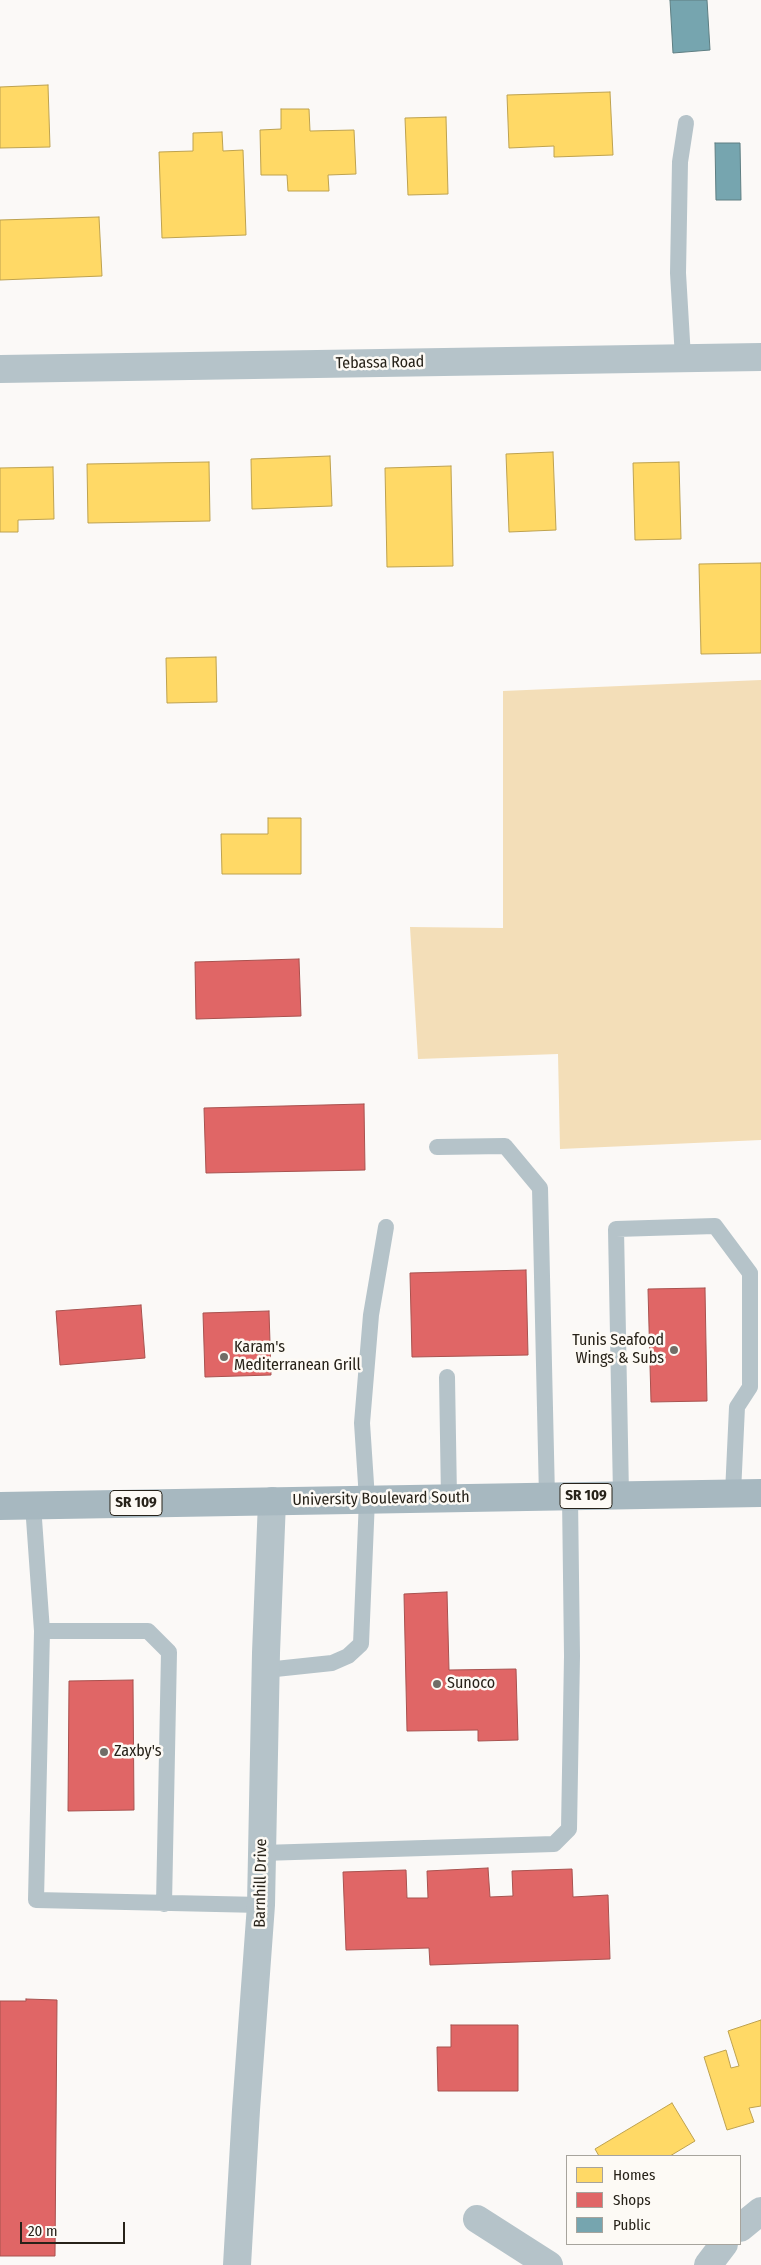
<!DOCTYPE html>
<html>
<head>
<meta charset="utf-8">
<style>
  body { margin:0 }
  #map { position:relative; width:761px; height:2265px; overflow:hidden; background:#fbf9f7; font-family:"Fira Sans Condensed",sans-serif }
  canvas { display:block }
  .legend { position:absolute; left:566px; top:2155px; width:175px; height:90px; box-sizing:border-box; background:#fdfaf5; border:1px solid #a7a49d; margin:0; padding:6px 9px; list-style:none; font-size:15px; color:#272219 }
  .legend li { display:flex; align-items:center; gap:10px; height:25px }
  .legend b { width:25px; border:1px solid #a7a49d }
  .scale { position:absolute; left:20px; top:2222px; width:105px; height:22px; box-sizing:border-box; border:2px solid #272219; border-top:0; padding-left:6px; font-size:15px; line-height:18px; white-space:nowrap; color:#272219; -webkit-text-stroke:4px #fdfaf5; paint-order:stroke }
</style>
</head>
<body>
<div id="map">
<canvas width="761" height="2265"></canvas>
<ul class="legend">
<li><b style="height:14px;background:#ffd966"></b>Homes</li>
<li><b style="height:14px;background:#e06666"></b>Shops</li>
<li><b style="height:14px;background:#76a5af"></b>Public</li>
</ul>
<div class="scale">20 m</div>
</div>
<script>
const c = document.querySelector('canvas').getContext('2d');
c.lineJoin = 'round';
function paint(path, color) { c.fillStyle = color; c.fill(path, 'evenodd'); }
const shape = rows => new Path2D(rows.map(r => 'M' + r).join(''));
function stroke(path, color, width, dash) { c.strokeStyle = color; c.lineWidth = width; c.lineCap = dash ? 'butt' : 'round'; c.setLineDash(dash || []); c.stroke(path); }
function drawText(font, color, halo, rows, align = 'center') {
  c.font = font + ' "Fira Sans Condensed",sans-serif'; c.lineWidth = 5; c.setLineDash([]); c.textBaseline = 'middle'; c.strokeStyle = halo; c.fillStyle = color; for (const [text, x, y, turn = 0] of rows) {
    c.save(); c.translate(x, y); c.rotate((+turn || 0) * Math.PI / 180); c.textAlign = isNaN(turn) ? turn : align; if (halo) c.strokeText(text, 0, 0); c.fillText(text, 0, 0); c.restore();
  }
}
paint(shape([
  [761,680,761,1140,560,1149,558,1054,418,1059,410,927,503,928,503,691]
]), '#f3deb8');
const homes = shape([
  [48,85,50,147,0,148,0,87,48,85],
  [610,92,613,155,554,157,554,146,509,148,507,95,610,92],
  [281,109,309,109,310,131,354,130,356,174,328,175,329,191,288,191,287,175,261,175,260,130,281,129,281,109],
  [446,117,448,194,408,195,405,118,446,117],
  [222,132,223,151,243,150,246,235,162,238,159,152,193,151,193,133,222,132],
  [99,217,102,276,0,280,0,220,99,217],
  [553,452,556,530,509,532,506,454,553,452],
  [330,456,332,506,252,509,251,459,330,456],
  [209,462,210,521,88,523,87,464,209,462],
  [679,462,681,539,635,540,633,463,679,462],
  [451,466,453,566,387,567,385,468,451,466],
  [53,467,54,519,18,520,18,532,0,532,0,468,53,467],
  [761,563,761,653,701,654,699,564,761,563],
  [216,657,217,702,167,703,166,658,216,657],
  [268,818,301,818,301,874,222,874,221,834,268,834,268,818],
  [761,2020,761,2106,749,2108,754,2122,727,2130,704,2057,726,2050,731,2068,739,2066,728,2031,761,2020],
  [672,2103,695,2141,670,2156,599,2156,595,2149,672,2103]
]);
paint(homes, '#ffd966');
stroke(homes, '#bea24f', 1);
const shops = shape([
  [299,959,301,1016,196,1019,195,962,299,959],
  [364,1104,365,1170,206,1173,204,1108,364,1104],
  [526,1270,528,1355,412,1357,410,1273,526,1270],
  [705,1288,707,1401,651,1402,648,1289,705,1288],
  [141,1305,145,1358,60,1365,56,1311,141,1305],
  [269,1311,271,1375,205,1377,203,1313,269,1311],
  [447,1592,449,1670,516,1669,518,1740,478,1741,478,1730,407,1731,404,1594,447,1592],
  [133,1680,134,1810,68,1811,69,1681,133,1680],
  [488,1868,490,1897,513,1896,512,1871,572,1869,573,1897,608,1895,610,1959,430,1965,429,1948,346,1950,343,1872,406,1870,407,1898,428,1898,427,1871,488,1868],
  [26,1999,57,2000,55,2256,0,2256,0,2001,26,2001,26,1999],
  [451,2025,518,2025,518,2091,438,2091,437,2047,451,2047,451,2025]
]);
paint(shops, '#e06666');
stroke(shops, '#a8524f', 1);
const public = shape([
  [670,0,707,0,710,50,673,53,670,0],
  [715,143,740,143,741,200,716,200,715,143]
]);
paint(public, '#76a5af');
stroke(public, '#5e7e82', 1);
stroke(shape([
  [683,358,678,273,680,162,686,123],
  [437,1147,505,1146,540,1188,547,1497],
  [447,1377,449,1498],
  [621,1495,616,1229,715,1226,750,1273,750,1387,737,1407,733,1493],
  [33,1505,42,1631,36,1900,261,1905],
  [42,1631,148,1631,169,1652,164,1904],
  [266,1670,332,1663,348,1656,361,1644,367,1499,362,1423,371,1315,386,1227],
  [262,1853,554,1844,569,1829,572,1656,570,1497]
]), '#b5c3c9', 16);
stroke(shape([
  [0,369,761,357],
  [477,2219,549,2265],
  [740,2228,761,2211],
  [237,2265,246,2110,261,1905,266,1653,272,1501],
  [708,2265,724,2244]
]), '#b5c3c9', 28);
stroke(shape([
  [0,1506,761,1493]
]), '#a7b8c0', 28);
for (const [x, y, r, color] of [
  [674,1350,5,"#716d67"],
  [224,1357,5,"#716d67"],
  [437,1684,5,"#716d67"],
  [104,1752,5,"#716d67"]
]) { const dot = new Path2D(); dot.arc(x, y, r, 0, 2 * Math.PI); c.fillStyle = color; c.fill(dot); stroke(dot, '#fdfaf5', 2); }
for (const [x, y, w] of [
  [586,1496,52],
  [136,1503,52]
]) { const box = new Path2D(); box.roundRect(x - w / 2, y - 12.5, w, 25, 4); c.fillStyle = '#fdfaf5'; c.fill(box); stroke(box, '#272219', 1); }
drawText('bold 15px', '#272219', null, [
  ["SR 109",586,1496],
  ["SR 109",136,1503]
]);
drawText('16px', '#272219', '#fdfaf5', [
  ["Tebassa Road",380,363,-1],
  ["University Boulevard South",381,1499,-1],
  ["Barnhill Drive",261,1883,-89]
]);
drawText('16px', '#272219', '#fdfaf5', [
  ["Tunis Seafood",664,1341,"right"],
  ["Wings & Subs",664,1359,"right"],
  ["Karam's",234,1348],
  ["Mediterranean Grill",234,1366],
  ["Sunoco",447,1684],
  ["Zaxby's",114,1752]
], 'left');
</script>
</body>
</html>
